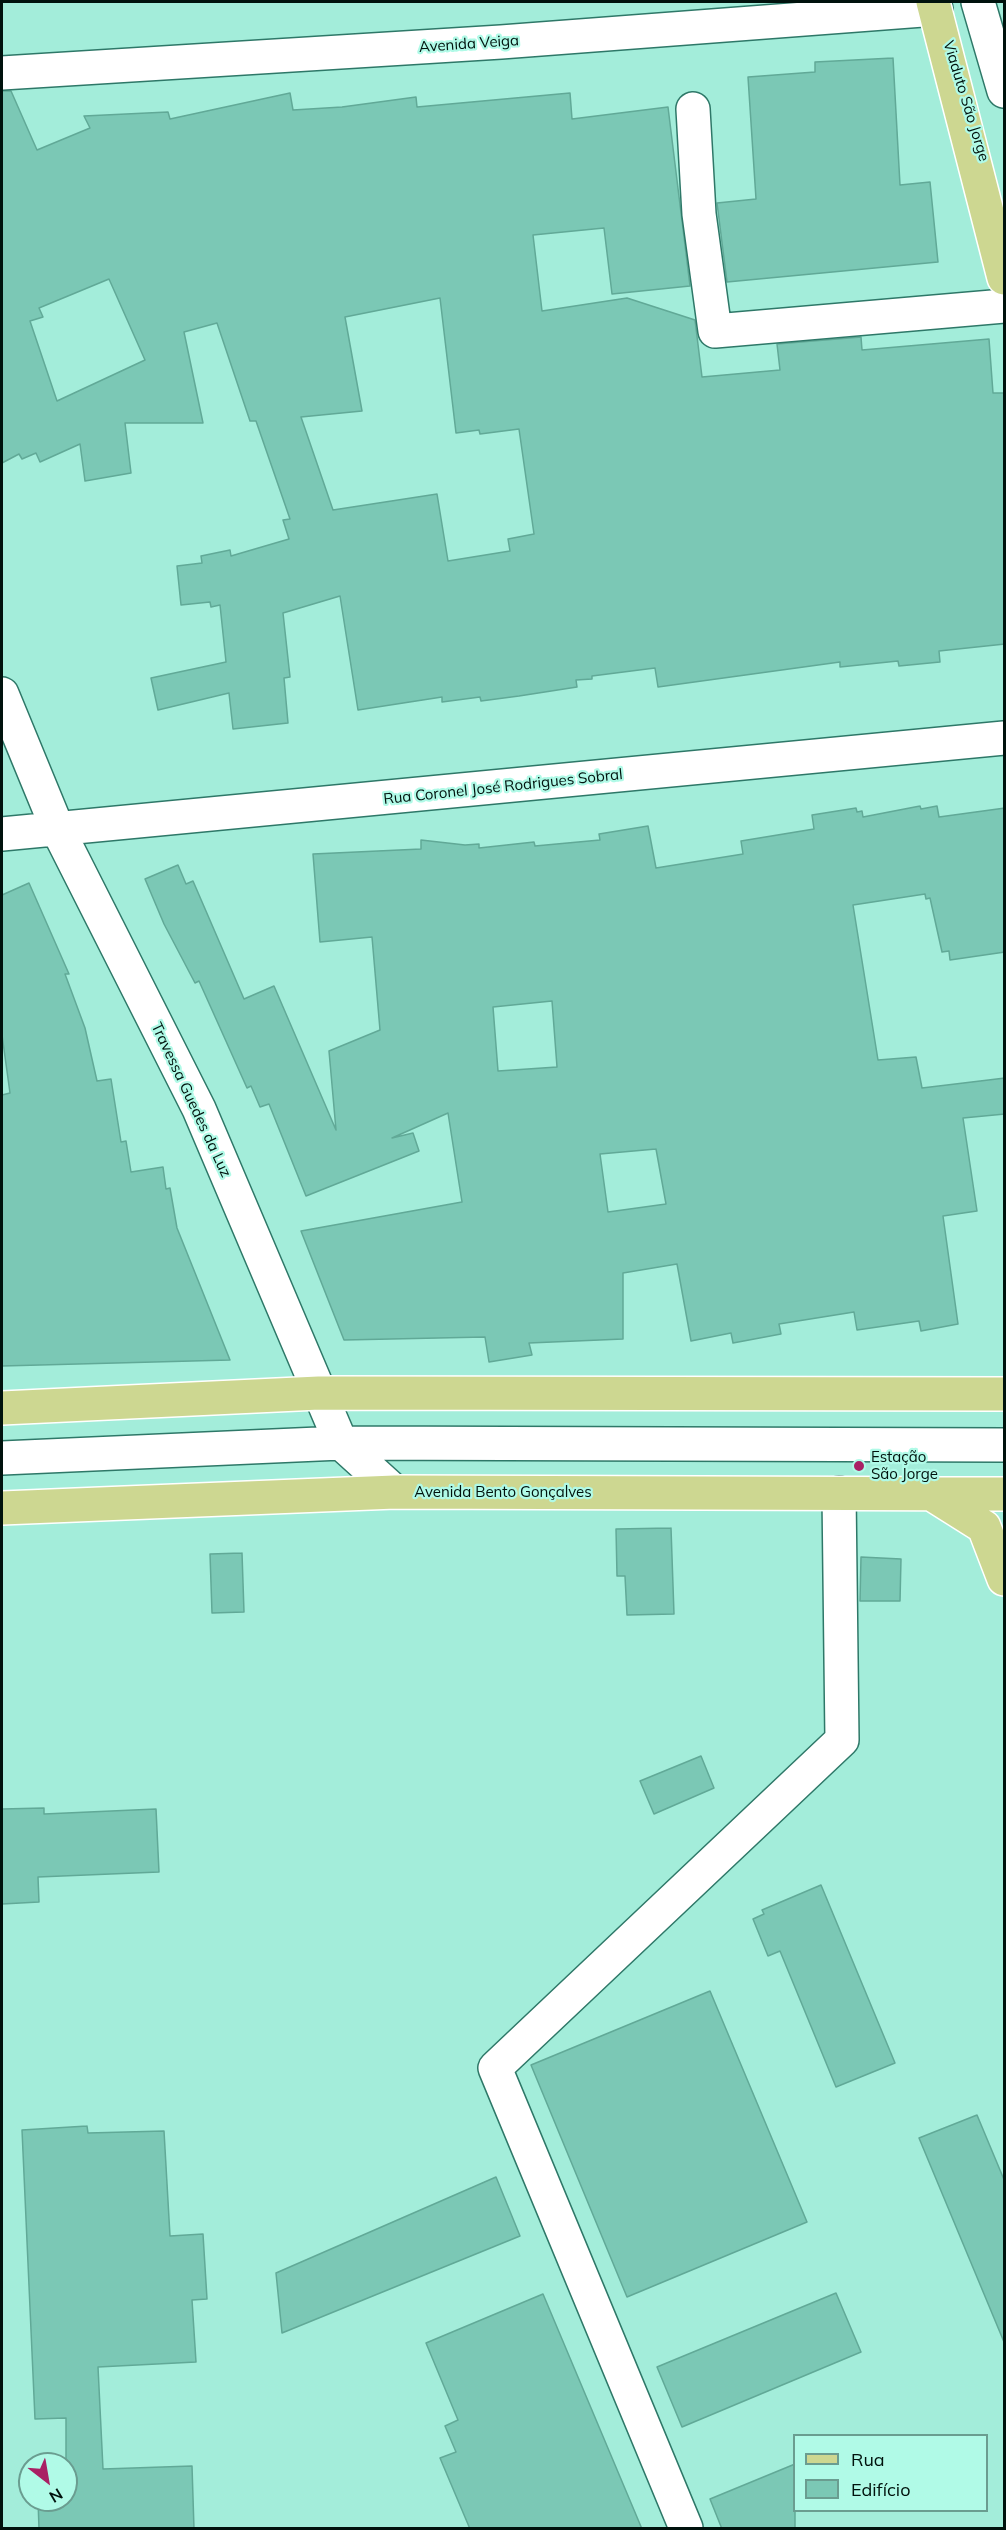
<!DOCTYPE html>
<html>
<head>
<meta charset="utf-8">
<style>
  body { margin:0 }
  #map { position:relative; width:1006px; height:2530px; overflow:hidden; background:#a3edda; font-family:Mulish,sans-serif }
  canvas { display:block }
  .frame { position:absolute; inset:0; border:3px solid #00120d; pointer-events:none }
  .legend { position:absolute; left:793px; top:2434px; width:195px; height:78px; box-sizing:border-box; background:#b0fae7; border:2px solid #6a9d90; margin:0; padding:8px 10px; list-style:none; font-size:18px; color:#00120d }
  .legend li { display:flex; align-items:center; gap:12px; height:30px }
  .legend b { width:30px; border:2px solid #6a9d90 }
  .north { position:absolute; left:18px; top:2452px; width:60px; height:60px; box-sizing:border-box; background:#b0fae7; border:2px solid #6a9d90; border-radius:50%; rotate:149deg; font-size:16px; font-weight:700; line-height:24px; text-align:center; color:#00120d }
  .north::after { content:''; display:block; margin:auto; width:21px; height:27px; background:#a92064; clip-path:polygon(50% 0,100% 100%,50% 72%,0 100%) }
</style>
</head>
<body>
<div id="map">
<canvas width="1006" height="2530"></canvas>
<div class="frame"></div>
<ul class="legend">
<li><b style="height:8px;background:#cdd791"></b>Rua</li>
<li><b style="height:16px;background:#7bc8b5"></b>Edifício</li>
</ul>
<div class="north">N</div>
</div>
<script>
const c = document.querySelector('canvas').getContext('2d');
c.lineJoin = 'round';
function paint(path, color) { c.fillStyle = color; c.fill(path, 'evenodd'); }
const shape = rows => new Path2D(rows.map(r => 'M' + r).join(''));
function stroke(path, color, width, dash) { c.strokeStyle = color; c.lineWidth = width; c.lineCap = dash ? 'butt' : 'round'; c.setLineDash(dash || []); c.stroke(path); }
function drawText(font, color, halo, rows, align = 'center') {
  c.font = font + ' Mulish,sans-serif'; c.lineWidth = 4.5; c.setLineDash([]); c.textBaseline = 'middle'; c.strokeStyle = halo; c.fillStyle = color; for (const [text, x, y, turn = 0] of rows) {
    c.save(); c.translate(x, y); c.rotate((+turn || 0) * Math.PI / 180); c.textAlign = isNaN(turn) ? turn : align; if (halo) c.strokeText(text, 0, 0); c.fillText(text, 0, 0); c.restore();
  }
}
const building = shape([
  [893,58,900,185,930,182,938,262,727,282,717,203,756,199,748,77,815,72,815,62,893,58],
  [2,91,11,91,37,150,90,128,84,116,168,112,170,119,290,93,293,110,342,107,416,97,417,107,570,93,572,119,668,107,690,286,612,294,604,228,533,235,542,311,627,298,695,320,702,377,780,370,777,344,861,337,862,350,989,339,993,393,1005,393,1005,644,939,651,940,662,899,666,898,661,840,667,840,662,658,687,655,668,592,676,592,679,576,680,577,687,519,696,481,701,480,697,442,702,442,697,358,710,340,596,283,613,290,677,284,678,288,723,233,729,229,693,158,710,151,678,226,662,220,605,211,607,210,602,181,605,177,566,202,563,201,556,230,550,231,556,289,539,283,520,290,519,256,421,250,421,217,323,184,332,203,423,125,423,131,473,85,481,80,444,40,462,36,453,22,459,19,454,2,463,2,91],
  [109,279,145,360,57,401,30,321,43,317,39,308,109,279],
  [440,298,456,433,479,430,480,434,519,429,534,534,508,539,510,551,448,561,437,494,333,510,301,417,362,411,345,317,440,298],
  [920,806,921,809,937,806,939,817,1005,808,1005,952,950,960,949,951,942,952,930,898,926,899,925,894,853,905,878,1060,916,1057,922,1088,1005,1078,1005,1114,963,1118,977,1211,943,1216,958,1324,921,1331,919,1321,857,1330,854,1312,779,1324,781,1334,733,1343,731,1333,691,1341,677,1264,623,1273,623,1339,529,1343,532,1355,489,1362,485,1337,344,1340,301,1231,462,1202,448,1113,392,1138,413,1133,419,1151,306,1196,269,1104,260,1107,251,1086,247,1088,199,981,195,983,164,924,145,879,178,865,186,884,193,881,244,999,274,986,336,1130,329,1051,380,1030,372,937,320,942,313,854,421,849,421,840,465,845,479,844,479,848,534,842,535,846,600,840,599,834,648,826,656,868,743,854,741,841,814,829,812,815,856,808,857,812,862,811,863,817,920,806],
  [552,1001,557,1067,498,1071,493,1007,552,1001],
  [656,1149,666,1204,608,1212,600,1154,656,1149],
  [29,883,69,974,65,974,85,1028,97,1081,111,1079,121,1142,126,1141,131,1172,163,1167,166,1189,170,1188,177,1228,230,1360,2,1366,2,1095,10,1093,2,1035,2,895,29,883],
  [671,1528,674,1614,627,1615,625,1576,617,1576,616,1529,671,1528],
  [242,1553,244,1612,212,1613,210,1554,242,1553],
  [861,1557,901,1559,900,1601,860,1601,861,1557],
  [701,1756,714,1788,654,1814,640,1781,701,1756],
  [44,1808,44,1814,156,1809,159,1872,38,1877,39,1902,2,1904,2,1809,44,1808],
  [821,1885,895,2063,836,2087,780,1951,768,1956,753,1919,764,1914,762,1910,821,1885],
  [710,1991,807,2222,627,2297,531,2065,710,1991],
  [977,2115,1005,2182,1004,2342,919,2138,977,2115],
  [87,2126,88,2133,164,2131,170,2236,203,2234,207,2299,192,2300,196,2362,98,2367,103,2469,192,2466,194,2529,39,2529,38,2500,66,2500,66,2418,35,2419,22,2130,87,2126],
  [496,2177,520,2236,282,2333,276,2273,496,2177],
  [836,2293,861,2352,682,2427,657,2367,836,2293],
  [543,2294,642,2529,470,2529,440,2458,456,2452,445,2426,458,2420,426,2343,543,2294],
  [795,2464,795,2529,722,2529,710,2499,795,2464]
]);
paint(building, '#7bc8b5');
stroke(building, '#61a997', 1.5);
const minor = shape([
  [978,2,1004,91],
  [2,73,501,42,936,9],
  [693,109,699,214,715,331,1004,306],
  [2,694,58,830,199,1109,341,1443,395,1492],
  [2,834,1004,738],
  [2,1458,341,1443,1004,1445],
  [686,2528,495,2068,842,1740,839,1493]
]);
const major = shape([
  [933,2,1004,278],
  [2,1408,319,1393,1004,1394],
  [930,1493,984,1527,1004,1579],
  [2,1508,395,1492,1004,1494]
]);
stroke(minor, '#2e7868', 36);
stroke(major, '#fff', 36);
stroke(minor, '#fff', 33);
stroke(major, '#cdd791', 33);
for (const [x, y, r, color] of [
  [859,1466,6,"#a92064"]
]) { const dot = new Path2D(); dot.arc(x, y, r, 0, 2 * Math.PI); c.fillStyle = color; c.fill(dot); stroke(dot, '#b0fae7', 2); }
drawText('15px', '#00120d', '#b0fae7', [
  ["Avenida Veiga",469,44,-4],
  ["Viaduto São Jorge",966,101,73],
  ["Rua Coronel José Rodrigues Sobral",503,787,-6],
  ["Travessa Guedes da Luz",191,1100,65],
  ["Avenida Bento Gonçalves",503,1492]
]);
drawText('15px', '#00120d', '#b0fae7', [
  ["Estação",871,1457],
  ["São Jorge",871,1474]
], 'left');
</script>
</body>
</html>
